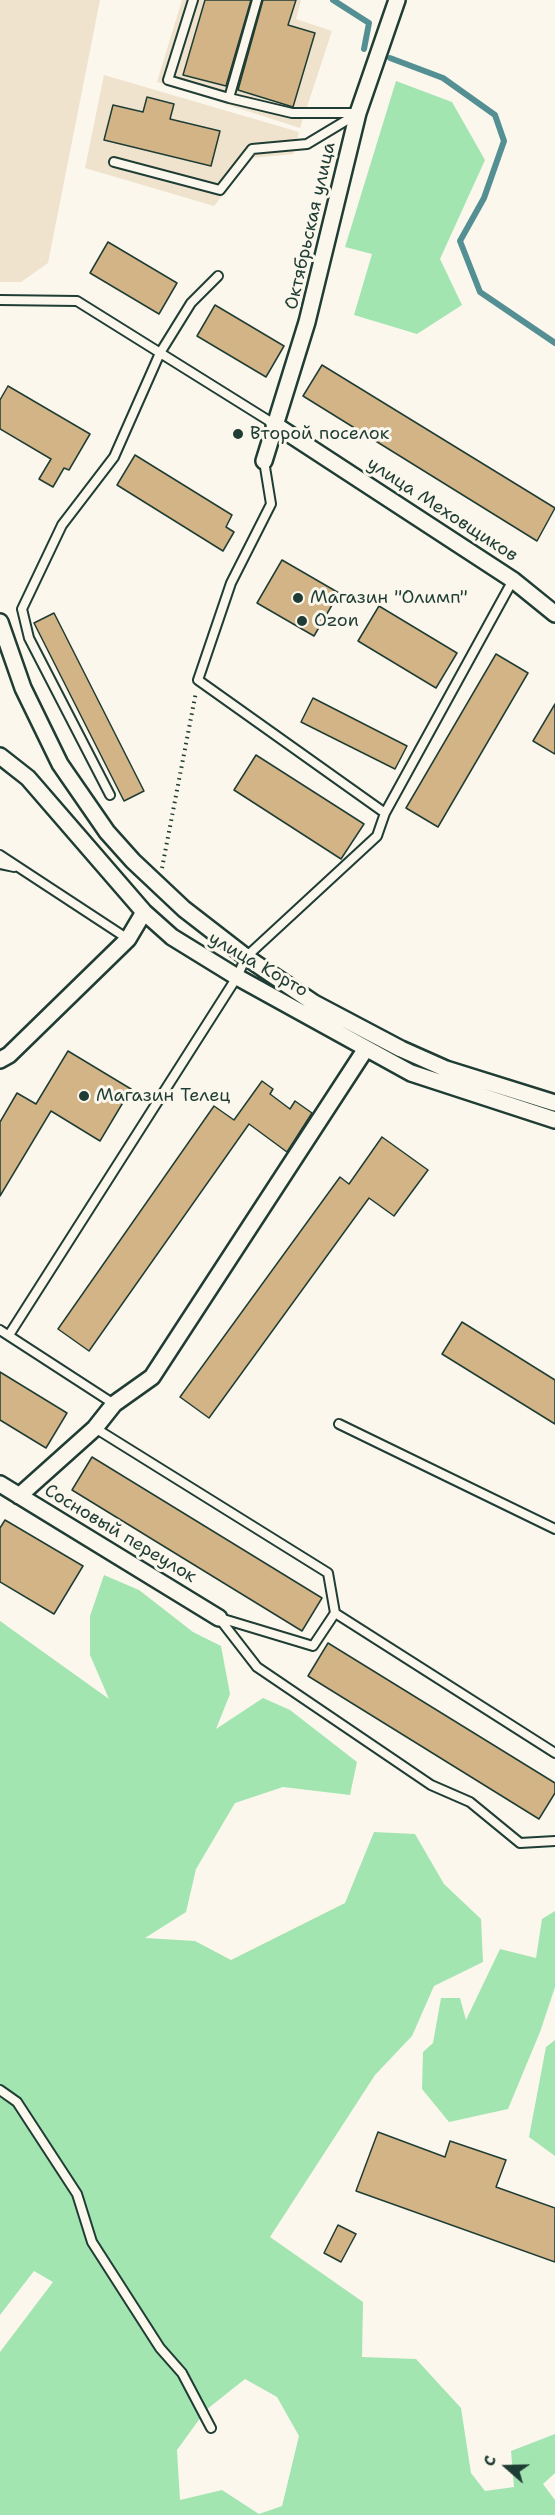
<!DOCTYPE html>
<html>
<head>
<meta charset="utf-8">
<style>
  body { margin:0 }
  #map { position:relative; width:555px; height:2515px; overflow:hidden; background:#fbf7ec; font-family:"Shantell Sans",sans-serif }
  canvas { display:block }
  .north { position:absolute; left:477px; top:2437px; width:60px; height:60px; -webkit-text-stroke:4px #fbf7ec; paint-order:stroke; rotate:290deg; font-size:16px; font-weight:700; line-height:24px; text-align:center; color:#1f3d34 }
  .north::after { content:''; display:block; margin:auto; width:21px; height:27px; background:#1f3d34; clip-path:polygon(50% 0,100% 100%,50% 72%,0 100%) }
</style>
</head>
<body>
<div id="map">
<canvas width="555" height="2515"></canvas>
<div class="north">С</div>
</div>
<script>
const c = document.querySelector('canvas').getContext('2d');
c.lineJoin = 'round';
function paint(path, color) { c.fillStyle = color; c.fill(path, 'evenodd'); }
const shape = rows => new Path2D(rows.map(r => 'M' + r).join(''));
function stroke(path, color, width, dash) { c.strokeStyle = color; c.lineWidth = width; c.lineCap = dash ? 'butt' : 'round'; c.setLineDash(dash || []); c.stroke(path); }
function drawText(font, color, halo, rows, align = 'center') {
  c.font = font + ' "Shantell Sans",sans-serif'; c.lineWidth = 6; c.setLineDash([]); c.textBaseline = 'middle'; c.strokeStyle = halo; c.fillStyle = color; for (const [text, x, y, turn = 0] of rows) {
    c.save(); c.translate(x, y); c.rotate((+turn || 0) * Math.PI / 180); c.textAlign = isNaN(turn) ? turn : align; if (halo) c.strokeText(text, 0, 0); c.fillText(text, 0, 0); c.restore();
  }
}
paint(shape([
  [0,0,100,0,48,263,21,282,0,282],
  [182,0,301,0,296,19,332,31,300,128,157,82],
  [104,75,299,132,293,154,253,158,214,206,85,168]
]), '#efe3ce');
paint(shape([
  [396,81,452,102,485,160,440,259,462,305,417,334,354,315,372,254,345,247],
  [104,1575,139,1590,193,1632,221,1646,230,1694,216,1729,263,1698,290,1710,357,1762,350,1795,283,1787,235,1803,196,1869,186,1912,145,1938,195,1941,231,1960,345,1903,374,1832,415,1834,444,1884,481,1919,483,1962,434,1986,412,2036,375,2075,270,2237,363,2302,362,2357,416,2359,461,2408,471,2473,485,2491,514,2487,511,2451,555,2434,555,2473,543,2484,555,2500,555,2515,0,2515,0,2352,53,2282,34,2271,0,2315,0,1621,109,1699,90,1655,90,1616],
  [245,2379,277,2397,299,2436,282,2506,259,2514,222,2490,180,2500,177,2450,206,2410],
  [555,1911,555,1987,540,2032,508,2109,449,2122,422,2089,423,2052,433,2043,441,1998,460,1998,466,2020,500,1949,536,1958,542,1919],
  [555,2040,555,2156,529,2137,546,2047]
]), '#a2e5b1');
stroke(shape([
  [333,0,369,23,364,49],
  [390,58,443,78,495,115,504,141,484,198,460,241,480,292,555,343]
]), '#549093', 6);
const building = shape([
  [205,0,251,0,226,86,183,75,205,0],
  [263,0,296,0,288,25,315,33,293,107,238,90,263,0],
  [147,97,174,104,170,119,220,131,211,166,104,140,113,105,143,112,147,97],
  [108,242,177,283,159,314,90,273,108,242],
  [215,305,284,346,266,377,197,336,215,305],
  [322,365,555,508,537,541,303,396,322,365],
  [8,386,90,434,69,470,64,468,53,487,39,479,51,459,0,429,0,400,8,386],
  [135,455,232,515,226,527,234,532,223,551,117,485,135,455],
  [282,560,339,593,314,636,257,603,282,560],
  [379,606,457,653,436,688,358,641,379,606],
  [54,613,144,791,124,801,34,623,54,613],
  [496,654,528,673,438,827,406,808,496,654],
  [313,698,407,746,395,769,301,722,313,698],
  [555,704,555,754,533,741,555,704],
  [256,755,364,824,341,859,234,790,256,755],
  [68,1051,131,1089,100,1141,51,1111,0,1196,0,1122,17,1093,36,1104,68,1051],
  [262,1081,273,1089,270,1094,290,1109,295,1101,312,1113,287,1152,249,1124,89,1351,58,1329,214,1106,234,1120,262,1081],
  [382,1137,428,1170,394,1216,369,1198,209,1418,180,1397,340,1177,349,1184,382,1137],
  [462,1322,555,1380,555,1424,442,1354,462,1322],
  [0,1372,67,1413,46,1448,0,1420,0,1372],
  [92,1457,322,1598,302,1631,72,1490,92,1457],
  [5,1520,83,1566,54,1614,0,1582,0,1528,5,1520],
  [328,1643,555,1783,555,1793,539,1819,308,1676,328,1643],
  [378,2132,445,2157,450,2141,506,2160,496,2187,555,2208,555,2262,356,2191,378,2132],
  [338,2225,356,2234,341,2262,324,2253,338,2225]
]);
paint(building, '#d3b487');
stroke(building, '#1f3d34', 1.5);
const service = shape([
  [193,0,168,80,229,98,292,113,358,113],
  [229,98,257,0],
  [114,162,220,190,252,149,307,144,357,114],
  [0,300,77,301,274,424],
  [264,461,271,504,231,583,198,680,385,813],
  [110,795,29,638,22,609,62,525,114,457,160,353,191,303,218,276],
  [0,855,128,939],
  [0,864,14,867],
  [0,1330,114,1404],
  [9,1335,237,977,246,957,377,836,385,813,513,580],
  [339,1424,555,1529],
  [95,1428,328,1573,335,1613,555,1753],
  [219,1618,257,1667,431,1785,470,1802,520,1843,555,1841],
  [220,1618,313,1646,335,1613],
  [0,2090,17,2102,77,2194,92,2242,160,2348,182,2373,211,2428]
]);
const minor = shape([
  [274,424,513,580,555,614],
  [264,461,307,322,358,113,397,0],
  [0,622,23,688,60,764,107,832,133,861,184,909,246,957,314,1003,401,1049,446,1069,555,1103],
  [0,756,28,778,144,912,172,937,237,977,411,1073,555,1120],
  [0,1060,9,1055,128,939,144,912],
  [0,1484,219,1618],
  [19,1496,95,1428,114,1404,152,1377,365,1050]
]);
stroke(service, '#1f3d34', 12);
stroke(minor, '#1f3d34', 20);
stroke(shape([
  [162,868,196,692]
]), '#1f3d34', 4, [1.5, 4.5]);
stroke(service, '#fbf7ec', 8);
stroke(minor, '#fbf7ec', 15);
for (const [x, y, r, color] of [
  [238,434,6,"#1f3d34"],
  [298,598,6,"#1f3d34"],
  [302,621,6,"#1f3d34"],
  [84,1096,6,"#1f3d34"]
]) { const dot = new Path2D(); dot.arc(x, y, r, 0, 2 * Math.PI); c.fillStyle = color; c.fill(dot); stroke(dot, '#fbf7ec', 2); }
drawText('18px', '#1f3d34', '#fbf7ec', [
  ["Октябрьская улица",311,226,-77],
  ["улица Меховщиков",442,510,33],
  ["улица Корто",258,965,30],
  ["Сосновый переулок",120,1534,31]
]);
drawText('18px', '#1f3d34', '#fbf7ec', [
  ["Второй поселок",250,434],
  ["Магазин \"Олимп\"",310,598],
  ["Ozon",314,621],
  ["Магазин Телец",96,1096]
], 'left');
</script>
</body>
</html>
